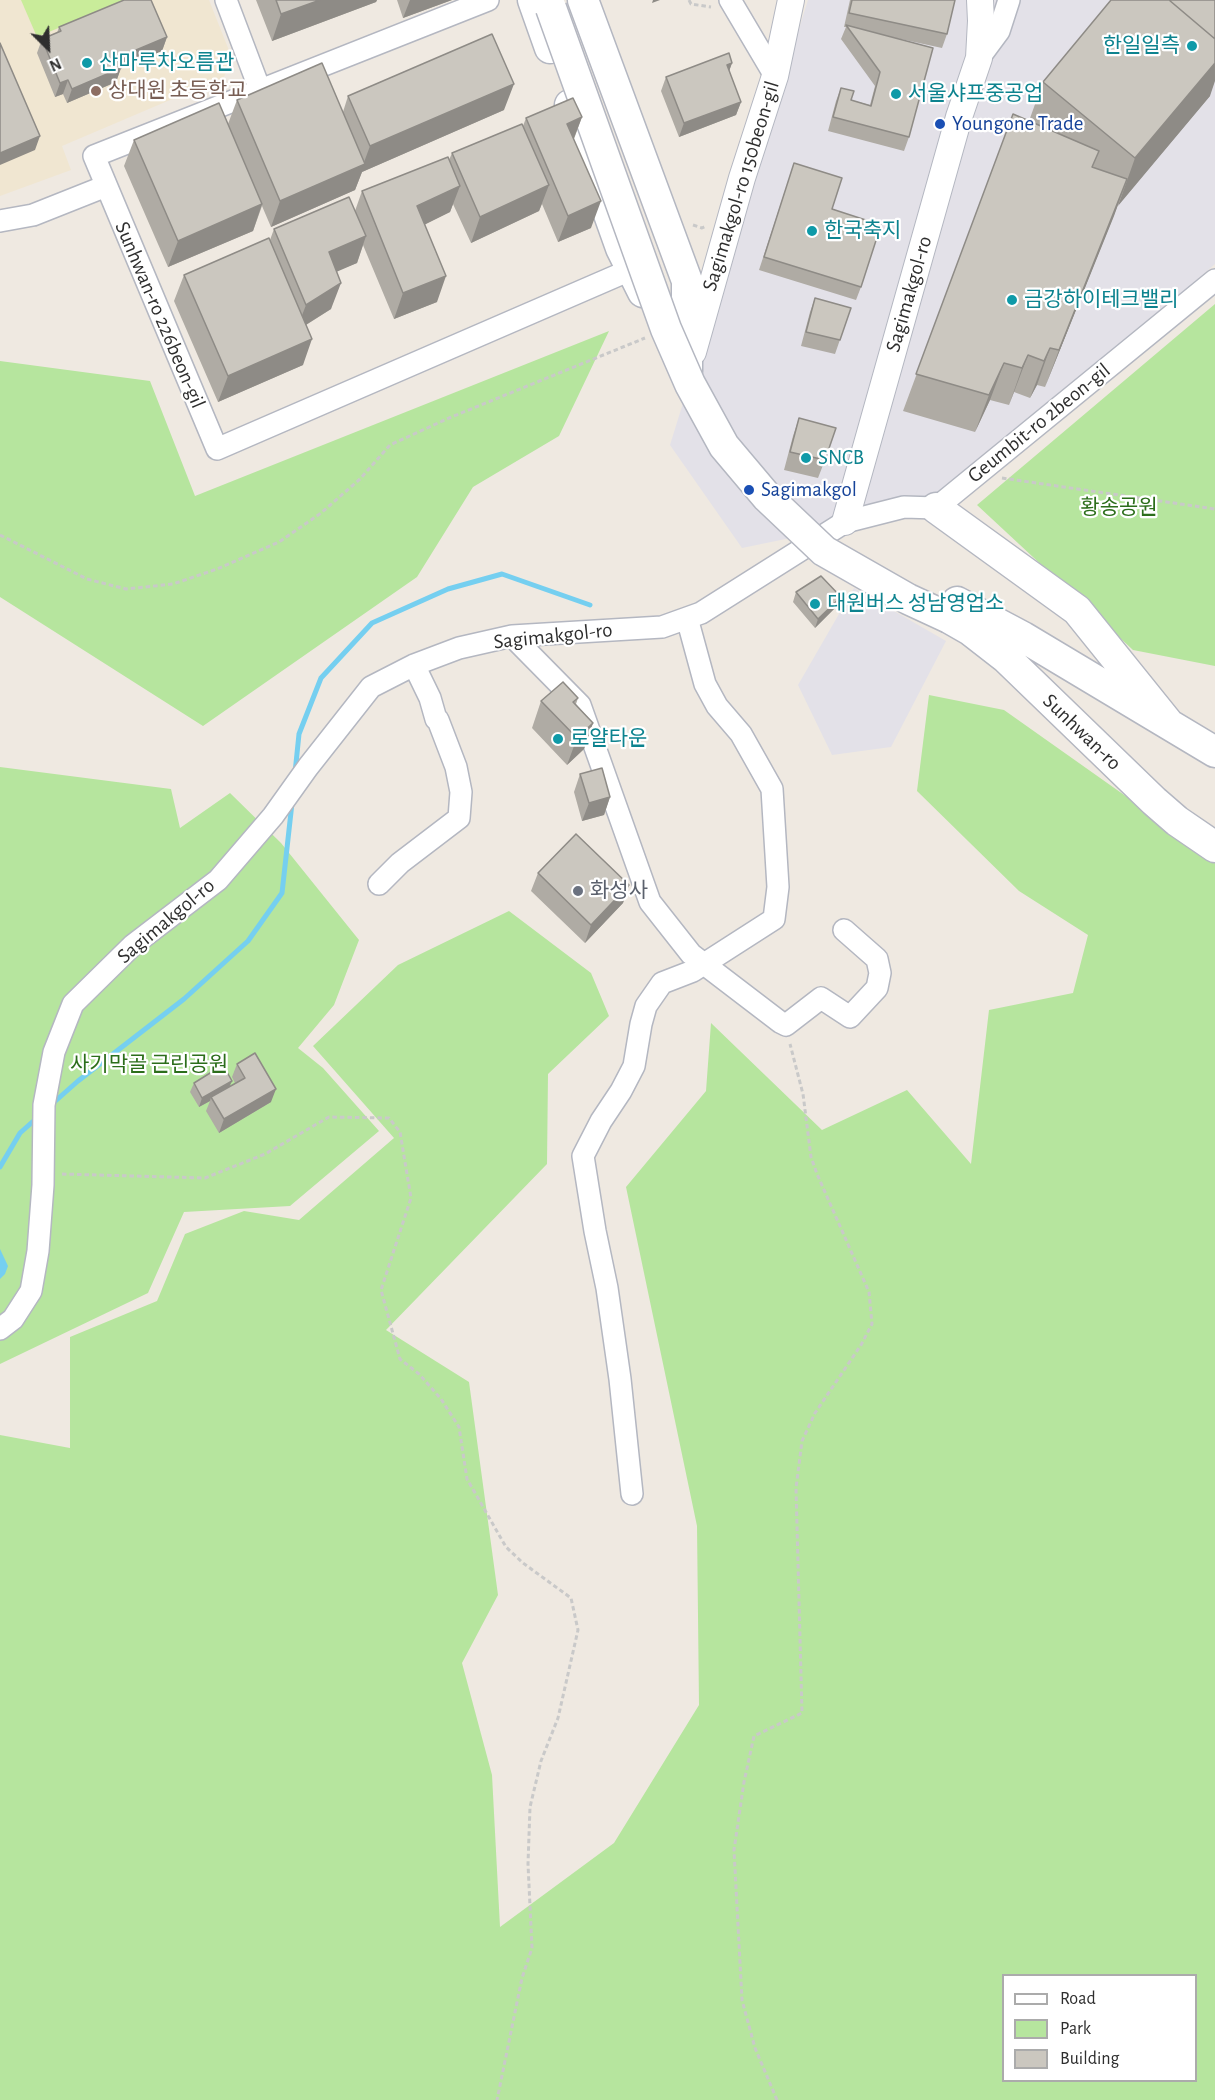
<!DOCTYPE html>
<html>
<head>
<meta charset="utf-8">
<style>
  body { margin:0 }
  #map { position:relative; width:1215px; height:2100px; overflow:hidden; background:#efe9e1; font-family:"Alegreya Sans",sans-serif }
  canvas { display:block }
  .legend { position:absolute; left:1002px; top:1974px; width:195px; height:108px; box-sizing:border-box; background:#fff; border:2px solid #ababab; margin:0; padding:8px 10px; list-style:none; font-size:18px; color:#2e2e2e }
  .legend li { display:flex; align-items:center; gap:12px; height:30px }
  .legend b { width:30px; border:2px solid #ababab }
  .north { position:absolute; left:18px; top:18px; width:60px; height:60px; -webkit-text-stroke:4px #fff; paint-order:stroke; rotate:156deg; font-size:16px; font-weight:700; line-height:24px; text-align:center; color:#2e2e2e }
  .north::after { content:''; display:block; margin:auto; width:21px; height:27px; background:#2e2e2e; clip-path:polygon(50% 0,100% 100%,50% 72%,0 100%) }
</style>
</head>
<body>
<div id="map">
<canvas width="1215" height="2100"></canvas>
<ul class="legend">
<li><b style="height:8px;background:#fff"></b>Road</li>
<li><b style="height:16px;background:#b6e59e"></b>Park</li>
<li><b style="height:16px;background:#cbc7bf"></b>Building</li>
</ul>
<div class="north">N</div>
</div>
<script>
const c = document.querySelector('canvas').getContext('2d');
c.lineJoin = 'round';
function paint(path, color) { c.fillStyle = color; c.fill(path, 'evenodd'); }
const shape = rows => new Path2D(rows.map(r => 'M' + r).join(''));
function stroke(path, color, width, dash) { c.strokeStyle = color; c.lineWidth = width; c.lineCap = dash ? 'butt' : 'round'; c.setLineDash(dash || []); c.stroke(path); }
function drawText(font, color, halo, rows, align = 'center') {
  c.font = font + ' "Alegreya Sans","Noto Sans KR",sans-serif'; c.lineWidth = 4.5; c.setLineDash([]); c.textBaseline = 'middle'; c.strokeStyle = halo; c.fillStyle = color; for (const [text, x, y, turn = 0] of rows) {
    c.save(); c.translate(x, y); c.rotate((+turn || 0) * Math.PI / 180); c.textAlign = isNaN(turn) ? turn : align; if (halo) c.strokeText(text, 0, 0); c.fillText(text, 0, 0); c.restore();
  }
}
paint(shape([
  [808,0,1215,0,1215,264,936,508,742,548,670,445],
  [854,588,946,641,891,747,832,755,798,685]
]), '#e3e1e8');
paint(shape([
  [0,0,209,0,232,58,224,77,62,146,71,170,0,196]
]), '#f0e6d1');
paint(shape([
  [1215,304,1215,666,1133,650,977,505],
  [609,331,559,436,473,487,417,577,203,726,0,597,0,361,150,381,195,496],
  [929,695,1004,710,1209,855,1215,848,1215,2100,0,2100,0,1435,70,1448,70,1337,157,1301,185,1234,244,1211,299,1220,394,1138,313,1046,398,965,509,911,591,973,609,1016,548,1074,547,1164,386,1330,469,1382,498,1595,462,1663,492,1775,500,1927,614,1843,699,1705,697,1526,626,1187,706,1091,711,1023,822,1130,907,1090,971,1164,989,1010,1073,993,1088,935,1019,891,917,791],
  [1004,1976,1196,1976,1196,2080,1004,2080],
  [0,767,171,789,180,828,230,793,281,843,359,940,334,1005,298,1048,323,1068,379,1131,290,1206,184,1212,148,1293,0,1364]
]), '#b6e59e');
paint(shape([
  [21,0,125,0,37,37]
]), '#c9ec9a');
paint(shape([
  [0,1249,8,1266,5,1274,0,1279]
]), '#75cff0');
stroke(shape([
  [295,773,299,734,321,678,372,623,448,589,502,574,590,605],
  [52,1104,78,1081,184,999,248,941,282,893,292,803],
  [0,1167,20,1133,38,1117]
]), '#75cff0', 5);
const minor = shape([
  [226,0,260,90],
  [488,0,94,156,217,449,630,270],
  [730,0,775,76],
  [979,58,999,31,1009,0],
  [0,221,33,215,106,186],
  [512,636,580,705,650,902,691,954,780,1022,786,1025,821,998,850,1017,877,988,880,973,877,959,844,930],
  [379,884,400,863,459,818,461,792,456,767,438,720,436,719,430,698,414,665],
  [0,1329,13,1319,31,1291,38,1251,43,1185,44,1105,54,1052,73,1004,133,945,218,880,273,816,308,767,371,687,414,665,459,648,512,636,662,627,701,613,845,522,904,507,936,508,1215,280],
  [632,1494,620,1379,607,1288,595,1231,583,1156,601,1121,621,1091,634,1066,641,1024,646,1006,662,983,693,971,774,919,778,887,772,789,741,734,717,706,705,684,687,618]
]);
const tertiary = shape([
  [693,352,742,178,775,76,791,0],
  [845,522,959,117,979,58,981,21,980,0]
]);
const secondary = shape([
  [533,0,550,48],
  [583,0,687,281,687,371],
  [570,105,621,248,643,292],
  [936,508,1077,610,1168,723],
  [957,602,1023,637,1215,752],
  [949,618,970,630,1006,658,1154,801,1177,821,1215,847]
]);
stroke(minor, '#b4b7c1', 24);
stroke(tertiary, '#b4b7c1', 28);
stroke(secondary, '#b4b7c1', 33);
stroke(shape([
  [689,0,691,4,711,7],
  [693,225,702,228,706,226],
  [1002,478,1215,509],
  [0,535,87,579,126,589,173,584,217,569,279,542,321,513,360,479,390,445,449,418,645,338],
  [62,1174,205,1178,265,1154,329,1117,389,1118,400,1132,411,1198,381,1290,400,1359,419,1374,441,1399,459,1427,467,1479,506,1547,523,1563,571,1598,578,1630,558,1718,541,1761,530,1807,528,1864,532,1948,522,1978,497,2100],
  [777,2100,755,2048,742,2000,734,1850,744,1782,754,1736,802,1713,796,1488,802,1441,815,1413,861,1345,872,1324,869,1292,817,1174,811,1157,803,1094,790,1044]
]), '#c9c9c9', 3, [4.5, 3]);
stroke(minor, '#fff', 21);
stroke(tertiary, '#fff', 26);
stroke(secondary, '#fff', 30);
const secondaryBridge = shape([
  [551,8,666,329,690,384,724,446,767,497,824,551,908,599,949,618]
]);
stroke(secondaryBridge, '#b4b7c1', 33, []);
stroke(secondaryBridge, '#fff', 30);
paint(shape([
  [256,0,377,0,376,2,272,41],
  [397,0,452,0,403,18],
  [850,0,955,0,947,34,942,48,882,35,909,137,904,151,828,131,836,101,841,88,851,100,870,105,875,86,841,39,846,27,844,27],
  [59,27,167,37,162,51,121,68,116,82,67,103,63,94,55,97,37,53,42,39,57,33],
  [732,63,729,71,741,102,736,115,679,137,661,91,666,77],
  [1043,82,1210,96,1118,205,1045,387,1037,385,1030,398,1014,392,1009,405,990,400,975,432,903,411,1013,114,1029,121],
  [348,96,504,110,362,172,355,190,271,227,262,206,253,231,168,267,124,166,134,140,228,124,237,100,343,112],
  [582,117,574,139,591,228,558,242,542,204,539,211,471,243,453,204,450,212,425,224,437,302,394,319,363,245,357,263,336,271,331,309,306,325,303,365,218,402,174,301,184,275,270,240,274,229,355,211,362,191,449,160,452,153,523,126,526,118],
  [794,163,861,287,856,300,759,270],
  [815,298,851,308,835,354,801,346,810,312],
  [799,418,825,460,818,478,784,470,793,436],
  [796,592,837,606,815,628,793,602],
  [578,698,576,704,593,723,584,749,567,765,532,728,541,701],
  [580,774,610,797,604,815,582,821,574,792],
  [538,873,629,885,623,903,585,943,531,891],
  [237,1064,271,1102,219,1133,206,1111,210,1101,199,1107,190,1092,194,1083,230,1086,235,1083,232,1077]
]), '#afaba4');
paint(shape([
  [320,0,377,0,376,2,272,41,281,14],
  [410,0,452,0,403,18],
  [653,0,660,0,652,3],
  [167,37,162,51,112,72,117,58],
  [732,63,727,77,727,65],
  [1215,63,1215,81,1210,96,1118,206,1135,158],
  [121,68,116,82,67,103,72,89],
  [68,80,63,94,55,97,60,83],
  [514,84,504,110,362,172,355,190,271,227,280,201,363,165,370,146],
  [741,102,736,115,679,137,684,123],
  [582,117,572,143,567,124],
  [40,136,35,150,0,165,0,153],
  [1127,179,1114,216,1045,387,1059,350],
  [549,185,539,211,471,243,480,217],
  [460,186,450,212,408,233,417,206],
  [601,201,591,228,558,242,568,216],
  [262,204,253,231,168,267,178,241],
  [366,236,357,263,320,279,329,252],
  [446,276,437,302,394,319,403,293],
  [341,283,331,309,296,331,306,305],
  [312,339,303,365,218,402,228,376],
  [1050,348,1037,385,1030,398,1044,361],
  [1028,355,1014,392,1009,405,1022,368],
  [1004,363,990,400,975,432,989,395],
  [841,597,837,606,815,628,818,619],
  [593,723,584,749,567,765,577,738],
  [610,797,604,815,582,821,589,803],
  [629,885,623,903,585,943,591,925],
  [232,1081,228,1090,211,1097,210,1101,199,1107,202,1098],
  [276,1089,271,1102,219,1133,224,1119]
]), '#8e8b86');
const building = shape([
  [124,0,151,0,167,37,117,58,121,68,72,89,68,80,60,83,42,39,61,31,59,27,124,0],
  [276,0,320,0,281,14,276,0],
  [852,0,955,0,947,34,849,13,852,0],
  [1111,0,1169,0,1215,39,1215,63,1135,158,1043,82,1111,0],
  [1169,0,1215,0,1215,39,1169,0],
  [846,25,933,48,909,137,833,117,841,88,854,91,851,100,871,106,880,72,846,25],
  [492,34,514,84,370,146,348,96,492,34],
  [0,43,40,136,0,153,0,43],
  [729,53,732,63,727,65,741,102,684,123,666,77,729,53],
  [322,63,365,164,280,201,237,100,322,63],
  [573,98,582,117,567,124,601,201,568,216,526,118,573,98],
  [219,103,262,204,178,241,134,140,219,103],
  [1013,114,1099,151,1092,167,1127,179,1059,350,1050,348,1044,361,1028,355,1022,368,1004,363,989,395,916,374,1013,114],
  [522,124,549,185,480,217,452,153,522,124],
  [448,157,460,186,417,206,446,276,403,293,362,191,448,157],
  [794,163,842,178,832,209,881,225,861,287,764,257,794,163],
  [349,197,366,236,329,252,341,283,306,305,274,229,349,197],
  [269,238,312,339,228,376,184,275,269,238],
  [815,298,851,308,840,340,806,332,815,298],
  [799,418,836,428,825,460,790,452,799,418],
  [821,576,841,597,818,619,796,592,821,576],
  [563,682,578,698,573,702,593,723,577,738,541,701,563,682],
  [602,768,610,797,589,803,580,774,602,768],
  [576,834,629,885,591,925,538,873,576,834],
  [255,1053,276,1089,224,1119,211,1097,245,1078,237,1064,255,1053],
  [223,1065,232,1081,202,1098,194,1083,223,1065]
]);
paint(building, '#cbc7bf');
stroke(building, '#8e8b86', 1.5);
for (const [x, y, r, color] of [
  [1192,46,6,"#0f9aa8"],
  [87,63,6,"#0f9aa8"],
  [96,91,6,"#8d6e63"],
  [896,94,6,"#0f9aa8"],
  [940,124,6,"#1a4fb4"],
  [812,231,6,"#0f9aa8"],
  [1012,300,6,"#0f9aa8"],
  [806,458,6,"#0f9aa8"],
  [749,490,6,"#1a4fb4"],
  [815,604,6,"#0f9aa8"],
  [558,739,6,"#0f9aa8"],
  [578,891,6,"#6b7280"]
]) { const dot = new Path2D(); dot.arc(x, y, r, 0, 2 * Math.PI); c.fillStyle = color; c.fill(dot); stroke(dot, '#fff', 2); }
drawText('21px', '#0d838f', '#fff', [
  ["한일일측",1180,46,"right"],
  ["산마루차오름관",99,63],
  ["서울샤프중공업",908,94],
  ["한국축지",824,231],
  ["금강하이테크밸리",1024,300],
  ["SNCB",818,458],
  ["대원버스 성남영업소",827,604],
  ["로얄타운",570,739]
], 'left');
drawText('21px', '#785e54', '#fff', [
  ["상대원 초등학교",108,91]
], 'left');
drawText('21px', '#164399', '#fff', [
  ["Youngone Trade",952,124],
  ["Sagimakgol",761,490]
], 'left');
drawText('21px', '#2e2e2e', '#fff', [
  ["Sagimakgol-ro 150beon-gil",741,186,-73],
  ["Sagimakgol-ro",909,294,-74],
  ["Sunhwan-ro 226beon-gil",160,315,67],
  ["Geumbit-ro 2beon-gil",1039,423,-39],
  ["Sagimakgol-ro",553,636,-6],
  ["Sunhwan-ro",1082,732,44],
  ["Sagimakgol-ro",166,921,-40]
]);
drawText('21px', '#2c6e1b', '#fff', [
  ["황송공원",1119,508],
  ["사기막골 근린공원",149,1065]
]);
drawText('21px', '#5b616d', '#fff', [
  ["화성사",590,891]
], 'left');
</script>
</body>
</html>
